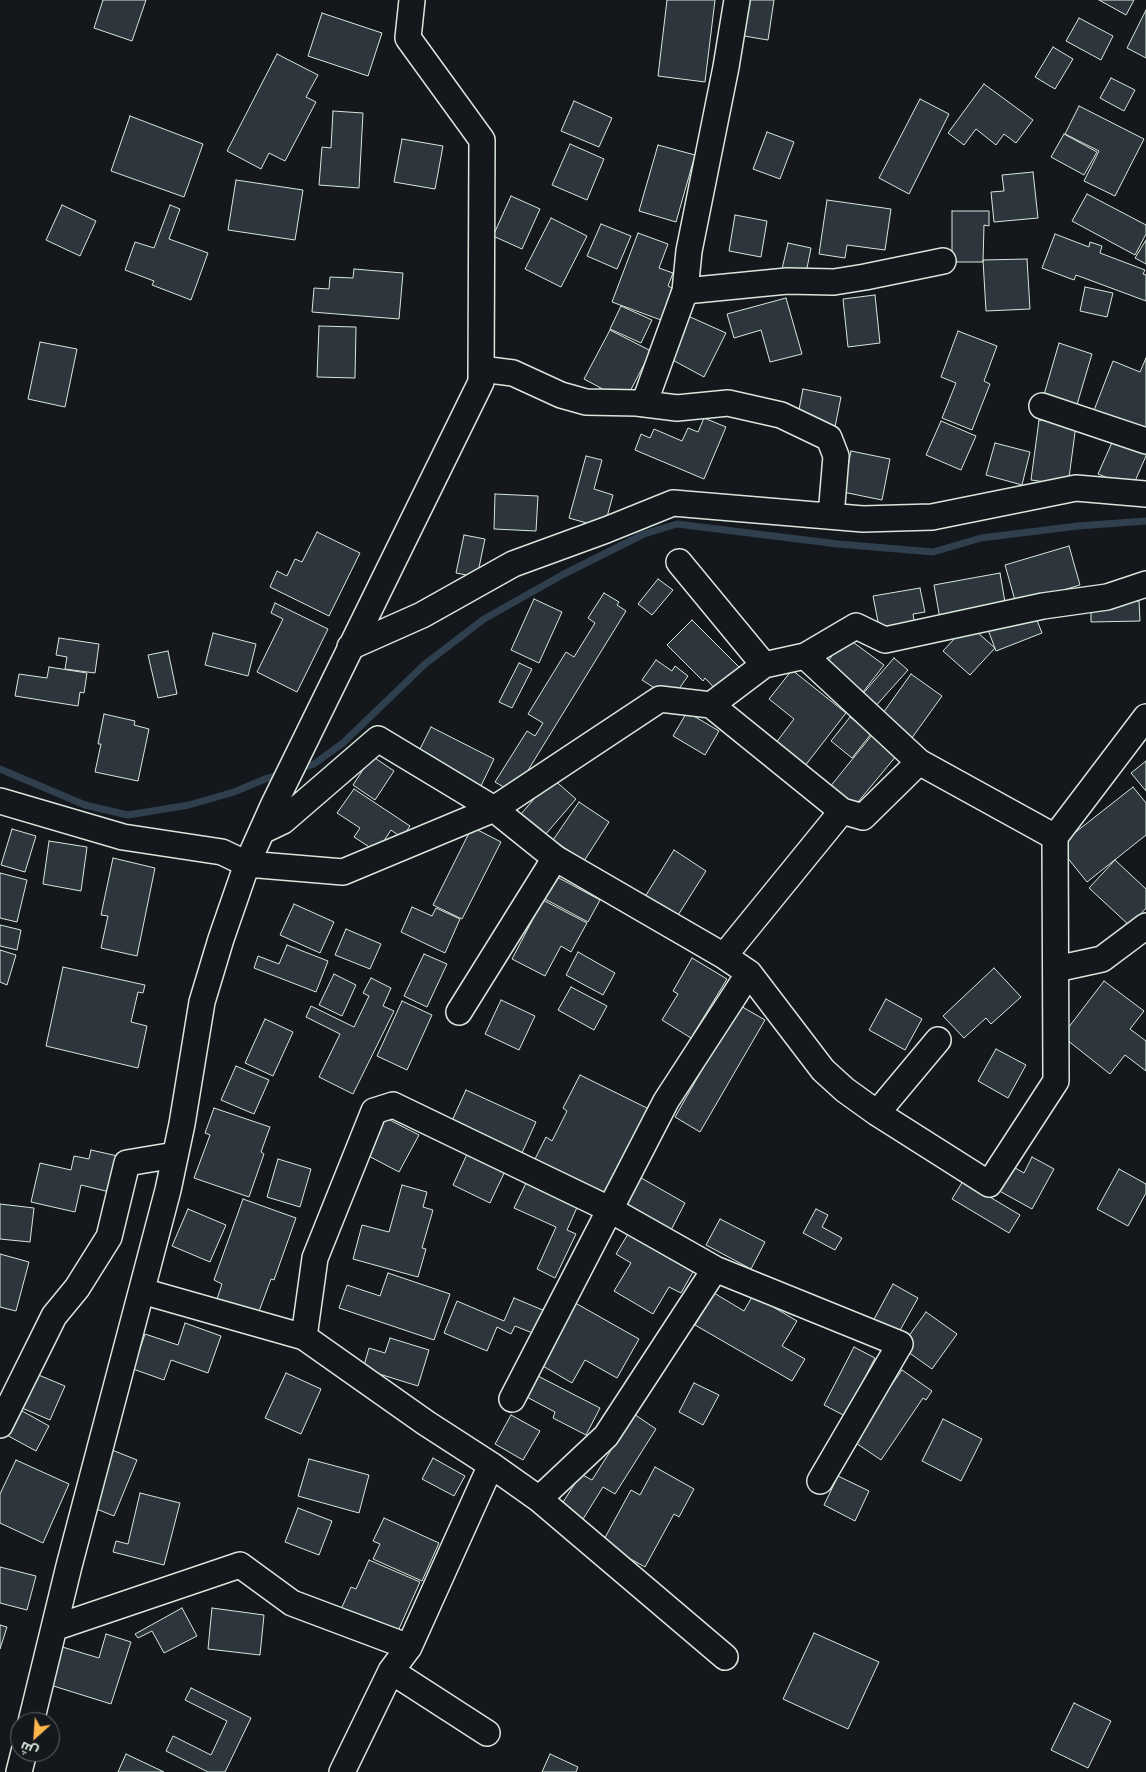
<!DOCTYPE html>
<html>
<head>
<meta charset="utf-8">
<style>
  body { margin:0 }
  #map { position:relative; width:1146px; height:1772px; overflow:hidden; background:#14181c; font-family:"Noto Sans",Cairo,sans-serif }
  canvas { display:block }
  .north { position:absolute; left:10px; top:1712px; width:50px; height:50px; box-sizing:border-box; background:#14181c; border:1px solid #626a69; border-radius:50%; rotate:206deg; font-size:14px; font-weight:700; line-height:20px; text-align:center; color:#d8e6dc }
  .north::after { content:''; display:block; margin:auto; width:18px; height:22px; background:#ffb74d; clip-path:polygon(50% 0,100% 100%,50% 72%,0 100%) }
</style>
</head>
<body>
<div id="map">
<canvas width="1146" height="1772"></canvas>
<div class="north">ش</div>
</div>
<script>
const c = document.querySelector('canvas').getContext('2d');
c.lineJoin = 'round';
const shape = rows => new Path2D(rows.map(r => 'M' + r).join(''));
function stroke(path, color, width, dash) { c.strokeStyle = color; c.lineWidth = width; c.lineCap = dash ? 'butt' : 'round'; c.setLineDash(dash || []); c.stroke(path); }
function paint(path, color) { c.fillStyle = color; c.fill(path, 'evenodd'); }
stroke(shape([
  [0,769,85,805,128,815,189,805,234,792,265,779,281,774],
  [299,769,314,764,343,743,425,664,484,619,564,574,644,534,677,524,838,544,933,552,981,538,1078,526,1146,521]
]), '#2f3f4d', 7);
const building = shape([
  [103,0,146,0,132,41,94,28,103,0],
  [667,0,715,0,705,82,658,76,667,0],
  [743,0,774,0,768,40,738,35,743,0],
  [1099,0,1134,0,1126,15,1099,0],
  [1146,10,1146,58,1127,48,1146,10],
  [322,13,382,33,368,76,308,56,322,13],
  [1079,18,1113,36,1101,60,1066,41,1079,18],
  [1053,47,1073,59,1055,89,1035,77,1053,47],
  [277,54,318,75,306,97,316,102,285,161,269,153,261,169,227,151,277,54],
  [1111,78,1135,90,1124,111,1100,98,1111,78],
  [984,84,1033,120,1016,143,1004,134,996,145,976,129,964,145,948,133,984,84],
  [920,99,949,114,909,194,879,178,920,99],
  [574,101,612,118,599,147,561,131,574,101],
  [1079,106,1144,139,1115,196,1084,181,1099,151,1065,134,1079,106],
  [333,111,363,113,359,188,319,185,322,147,331,148,333,111],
  [130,116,203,144,184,197,111,171,130,116],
  [767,132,794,142,780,179,753,169,767,132],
  [1064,134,1097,152,1084,175,1051,157,1064,134],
  [402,139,443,146,435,189,394,182,402,139],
  [570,144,604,159,587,200,552,185,570,144],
  [658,145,695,155,676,222,639,211,658,145],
  [1033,172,1038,218,994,222,991,192,1004,191,1002,175,1033,172],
  [236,180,303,190,295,240,228,230,236,180],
  [1087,194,1146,225,1146,234,1135,255,1072,221,1087,194],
  [511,196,540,209,522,249,493,236,511,196],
  [827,200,891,209,885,250,847,245,845,258,819,254,827,200],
  [62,205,96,221,80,256,46,240,62,205],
  [170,205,180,209,169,239,208,253,191,300,152,285,154,281,125,270,135,242,154,248,170,205],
  [952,211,989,211,989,226,984,225,983,262,952,262,952,211],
  [735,215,767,221,761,257,729,251,735,215],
  [551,218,587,236,561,287,525,269,551,218],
  [601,224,631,236,617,269,587,256,601,224],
  [638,233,668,244,659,268,673,273,668,286,672,288,661,320,612,302,638,233],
  [1055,234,1089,247,1090,242,1102,246,1100,253,1145,270,1143,274,1146,275,1146,301,1076,275,1074,280,1042,268,1055,234],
  [1146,240,1146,264,1135,258,1146,240],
  [788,243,811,248,806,273,782,269,788,243],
  [1027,259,1030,309,986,311,983,260,1027,259],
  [354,269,403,273,399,319,312,312,314,288,329,289,330,277,353,278,354,269],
  [1085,287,1113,293,1107,317,1080,311,1085,287],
  [875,295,880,343,848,347,843,299,875,295],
  [786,298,802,354,770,362,761,330,734,338,727,314,786,298],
  [621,306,652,320,641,343,610,329,621,306],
  [688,316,726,333,704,377,667,357,688,316],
  [319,326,356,327,355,378,317,377,319,326],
  [610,330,651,351,625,401,584,379,610,330],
  [958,331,997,346,984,381,990,384,972,430,942,418,956,383,941,377,958,331],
  [40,342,77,349,65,407,28,399,40,342],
  [1059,343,1092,354,1076,408,1043,398,1059,343],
  [1146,358,1146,434,1093,413,1113,361,1140,372,1146,358],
  [803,389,841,397,835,427,797,420,803,389],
  [704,418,726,427,704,479,635,450,641,434,650,438,654,429,682,441,688,428,698,432,704,418],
  [1039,420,1076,425,1068,485,1031,480,1039,420],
  [941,421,976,436,961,470,926,455,941,421],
  [1114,438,1146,451,1146,456,1132,488,1098,474,1114,438],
  [995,443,1030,452,1022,485,986,475,995,443],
  [851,451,890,459,882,500,843,492,851,451],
  [586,456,602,460,594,489,613,495,604,528,569,518,586,456],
  [495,494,538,496,536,531,494,529,495,494],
  [317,532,360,553,329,616,270,587,277,571,287,576,295,559,302,562,317,532],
  [464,535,485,539,477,577,456,573,464,535],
  [1069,546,1080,585,1016,604,1005,565,1069,546],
  [1000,573,1006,608,940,619,934,585,1000,573],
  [658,579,673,590,652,615,638,604,658,579],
  [920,588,925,612,913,614,915,625,880,632,873,596,920,588],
  [604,593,619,602,617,605,626,611,514,793,495,782,527,731,535,736,543,723,528,714,566,652,574,657,595,623,588,618,604,593],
  [534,599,562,612,539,663,511,650,534,599],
  [1099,601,1139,601,1140,621,1091,622,1091,610,1099,601],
  [275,603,328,629,297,692,257,672,283,619,271,613,275,603],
  [1033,610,1042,633,996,651,987,627,1033,610],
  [692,620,742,670,719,693,705,678,703,681,667,645,692,620],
  [968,624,995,648,970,675,943,651,968,624],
  [213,633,256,644,248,676,205,665,213,633],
  [846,637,884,665,860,696,823,668,846,637],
  [59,638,99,644,95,673,65,669,67,657,56,655,59,638],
  [168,651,177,694,158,698,148,655,168,651],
  [894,658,908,670,873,709,860,697,894,658],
  [656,660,672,671,675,666,688,676,674,696,659,686,656,689,642,680,656,660],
  [519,663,532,669,512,708,499,702,519,663],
  [49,667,87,673,84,693,80,692,78,706,15,696,19,674,47,678,49,667],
  [792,670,846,713,801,771,772,748,794,719,769,699,792,670],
  [911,674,942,696,909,742,878,720,911,674],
  [687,712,719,731,705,755,673,736,687,712],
  [104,714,135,721,134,725,149,729,138,781,95,772,101,744,98,744,104,714],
  [850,717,871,734,852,758,831,741,850,717],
  [431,727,494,759,479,790,416,757,431,727],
  [872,735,897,755,853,808,829,788,872,735],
  [372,756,394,771,375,800,353,785,372,756],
  [1146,761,1146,791,1131,773,1146,761],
  [552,778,576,799,545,835,521,814,552,778],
  [1133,787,1146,803,1146,835,1087,882,1058,846,1133,787],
  [354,789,410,826,402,838,391,830,377,852,354,837,360,828,337,813,354,789],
  [579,802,609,822,584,861,553,840,579,802],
  [472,827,501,842,462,919,433,905,472,827],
  [12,829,36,836,25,872,1,865,12,829],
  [49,841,87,847,81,891,43,884,49,841],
  [674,850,706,871,675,920,643,900,674,850],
  [113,858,155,868,137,956,101,948,108,916,101,915,113,858],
  [1115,860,1146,889,1146,908,1130,926,1089,888,1115,860],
  [0,873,27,880,17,922,0,918,0,873],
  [557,877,600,900,588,922,545,899,557,877],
  [543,900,587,923,571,952,561,946,545,976,512,959,543,900],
  [294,904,334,922,320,953,280,935,294,904],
  [412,907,432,916,436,908,460,919,445,953,401,932,412,907],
  [0,925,21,930,17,950,0,946,0,925],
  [346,929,381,944,370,969,335,955,346,929],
  [287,945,328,961,316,992,254,968,258,956,279,964,287,945],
  [0,950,16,955,7,985,0,982,0,950],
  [578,952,615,973,603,995,566,975,578,952],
  [424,954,447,964,427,1007,404,996,424,954],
  [692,958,727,979,691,1038,662,1020,678,994,673,991,692,958],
  [63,967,145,985,143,993,138,992,131,1022,147,1026,138,1068,46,1046,63,967],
  [994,968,1021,997,991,1024,986,1018,964,1038,943,1016,994,968],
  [334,974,356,985,342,1016,319,1005,334,974],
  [371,978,391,988,383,1006,394,1011,353,1094,319,1077,340,1034,306,1017,311,1006,354,1027,369,996,363,993,371,978],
  [1104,981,1144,1011,1130,1029,1146,1041,1146,1071,1125,1055,1110,1074,1062,1036,1104,981],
  [571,987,607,1006,594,1030,558,1010,571,987],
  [886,999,922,1019,905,1050,869,1030,886,999],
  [501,1000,535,1016,519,1050,485,1034,501,1000],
  [402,1001,432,1015,407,1070,377,1056,402,1001],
  [739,1005,765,1020,700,1132,675,1117,739,1005],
  [265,1019,293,1032,273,1076,245,1063,265,1019],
  [996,1049,1026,1065,1008,1098,978,1081,996,1049],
  [236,1066,269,1080,254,1114,221,1100,236,1066],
  [580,1075,651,1110,605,1200,533,1163,546,1137,552,1141,567,1111,563,1108,580,1075],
  [466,1090,536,1122,521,1155,451,1123,466,1090],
  [214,1108,270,1127,261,1152,264,1154,249,1197,194,1178,210,1135,205,1133,214,1108],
  [382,1116,419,1135,399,1172,363,1153,382,1116],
  [91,1150,122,1157,114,1193,81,1185,75,1212,31,1202,40,1163,71,1170,74,1156,89,1159,91,1150],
  [468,1152,506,1169,490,1203,453,1185,468,1152],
  [1032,1157,1054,1169,1032,1209,994,1188,1008,1164,1024,1173,1032,1157],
  [278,1159,311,1169,300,1207,267,1197,278,1159],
  [1119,1169,1146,1184,1146,1193,1128,1226,1097,1209,1119,1169],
  [636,1175,685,1203,669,1234,619,1208,636,1175],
  [528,1179,579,1203,567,1230,576,1234,555,1278,537,1269,556,1227,514,1208,528,1179],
  [963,1181,1020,1215,1009,1233,952,1199,963,1181],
  [402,1185,427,1192,423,1207,433,1210,422,1248,426,1249,418,1277,353,1259,362,1225,389,1232,402,1185],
  [243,1199,296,1218,274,1280,271,1279,257,1317,216,1302,222,1284,214,1280,243,1199],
  [0,1204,34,1208,30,1242,0,1239,0,1204],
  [188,1209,226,1225,210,1262,172,1246,188,1209],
  [816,1209,828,1215,822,1227,842,1238,835,1250,803,1233,816,1209],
  [720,1219,765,1242,751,1269,706,1245,720,1219],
  [628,1234,693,1272,681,1293,669,1287,653,1314,614,1291,631,1263,616,1254,628,1234],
  [0,1254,29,1262,16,1311,0,1307,0,1254],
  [388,1273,450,1294,434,1340,339,1308,347,1285,380,1296,388,1273],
  [893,1284,918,1298,898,1334,873,1321,893,1284],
  [714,1293,744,1311,753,1295,797,1321,782,1346,805,1359,792,1381,695,1325,714,1293],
  [514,1298,545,1311,535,1334,515,1326,511,1334,497,1327,487,1351,444,1333,457,1301,504,1321,514,1298],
  [570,1300,639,1339,617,1378,585,1360,572,1383,536,1362,570,1300],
  [926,1312,957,1334,932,1369,901,1347,926,1312],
  [185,1323,221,1336,208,1373,171,1360,164,1380,133,1369,145,1334,178,1345,185,1323],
  [390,1338,429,1350,418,1386,363,1369,369,1348,385,1353,390,1338],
  [854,1347,875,1358,845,1416,824,1405,854,1347],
  [902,1370,932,1391,926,1400,923,1398,881,1460,850,1439,883,1391,886,1393,902,1370],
  [29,1371,65,1386,50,1420,15,1405,29,1371],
  [286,1373,321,1389,301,1434,265,1418,286,1373],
  [534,1374,600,1408,586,1435,553,1418,555,1412,523,1395,534,1374],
  [694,1383,719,1395,703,1425,679,1412,694,1383],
  [15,1407,49,1426,36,1451,1,1432,15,1407],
  [634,1414,656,1429,615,1494,603,1487,580,1524,558,1510,581,1474,592,1480,634,1414],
  [511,1415,540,1431,523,1460,495,1444,511,1415],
  [943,1419,982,1439,961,1481,922,1461,943,1419],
  [112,1450,137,1460,114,1516,89,1506,112,1450],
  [433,1458,465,1476,454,1496,422,1479,433,1458],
  [309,1459,369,1475,359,1513,298,1496,309,1459],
  [16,1460,69,1484,43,1543,0,1523,0,1494,16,1460],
  [655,1467,694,1489,679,1517,674,1514,645,1567,602,1543,631,1490,640,1495,655,1467],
  [838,1476,869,1491,855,1521,824,1505,838,1476],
  [140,1493,180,1503,164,1565,113,1552,116,1541,128,1544,140,1493],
  [298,1508,332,1521,319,1555,285,1542,298,1508],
  [384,1518,439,1543,422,1581,373,1559,380,1544,373,1541,384,1518],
  [369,1560,420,1582,398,1631,370,1618,365,1628,338,1616,351,1587,356,1589,369,1560],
  [0,1567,36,1576,27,1610,0,1603,0,1567],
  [182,1608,197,1636,164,1653,152,1631,138,1638,135,1634,182,1608],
  [212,1608,264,1615,260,1655,208,1649,212,1608],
  [0,1625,7,1627,0,1649,0,1625],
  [814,1633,879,1662,848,1729,783,1699,814,1633],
  [106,1634,131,1642,111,1704,47,1684,59,1646,99,1658,106,1634],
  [191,1688,251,1718,225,1772,208,1772,166,1751,173,1736,211,1755,227,1721,185,1700,191,1688],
  [1074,1703,1111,1721,1088,1768,1051,1750,1074,1703],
  [126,1754,164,1772,118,1772,126,1754],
  [550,1754,578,1767,576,1772,542,1772,550,1754]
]);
paint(building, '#2c363c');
stroke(building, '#d8e6dc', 1);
const minor = shape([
  [685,291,787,281,834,282,865,277,943,261],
  [481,369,513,373,561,395,586,402,637,403,677,408,728,403,781,415,829,438,836,456,831,516],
  [644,404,685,291,689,251,726,67,737,0],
  [1042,406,1146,441],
  [679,562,764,665],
  [350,647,422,615,513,564,606,530,673,503,863,519,932,517,1076,488,1146,494],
  [805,656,919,762,1055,837,1146,717],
  [711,705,842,811,863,817,919,762],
  [0,801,123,837,222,852,247,864,343,872,494,809,660,699,711,705,764,665,805,656,856,626,885,640,1043,606,1107,597,1146,584],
  [262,831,283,821,378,739,494,809,555,858,724,956,749,973,823,1070,845,1090,877,1113,989,1184,1056,1081,1055,837],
  [724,956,842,811],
  [1056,969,1102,959,1146,926],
  [459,1012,555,858],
  [877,1113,938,1040],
  [142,1291,304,1337,426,1423,491,1465,539,1499,725,1657],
  [304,1337,315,1258,374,1111,393,1105,609,1209,715,1269,900,1344,820,1481],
  [512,1399,666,1101,749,973],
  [0,1425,54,1316,77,1288,109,1237,127,1163,175,1155],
  [539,1499,606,1436,715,1269],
  [54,1628,240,1565,292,1603,409,1647],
  [391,1671,487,1733],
  [31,1722,69,1566,168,1190,182,1124,202,1002,221,939,247,864,273,806,481,382,482,140,408,38,412,0],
  [19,1772,24,1752],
  [342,1772,391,1671,409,1647,491,1465]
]);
stroke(minor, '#d8e6dc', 28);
stroke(minor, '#14181c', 25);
</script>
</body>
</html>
